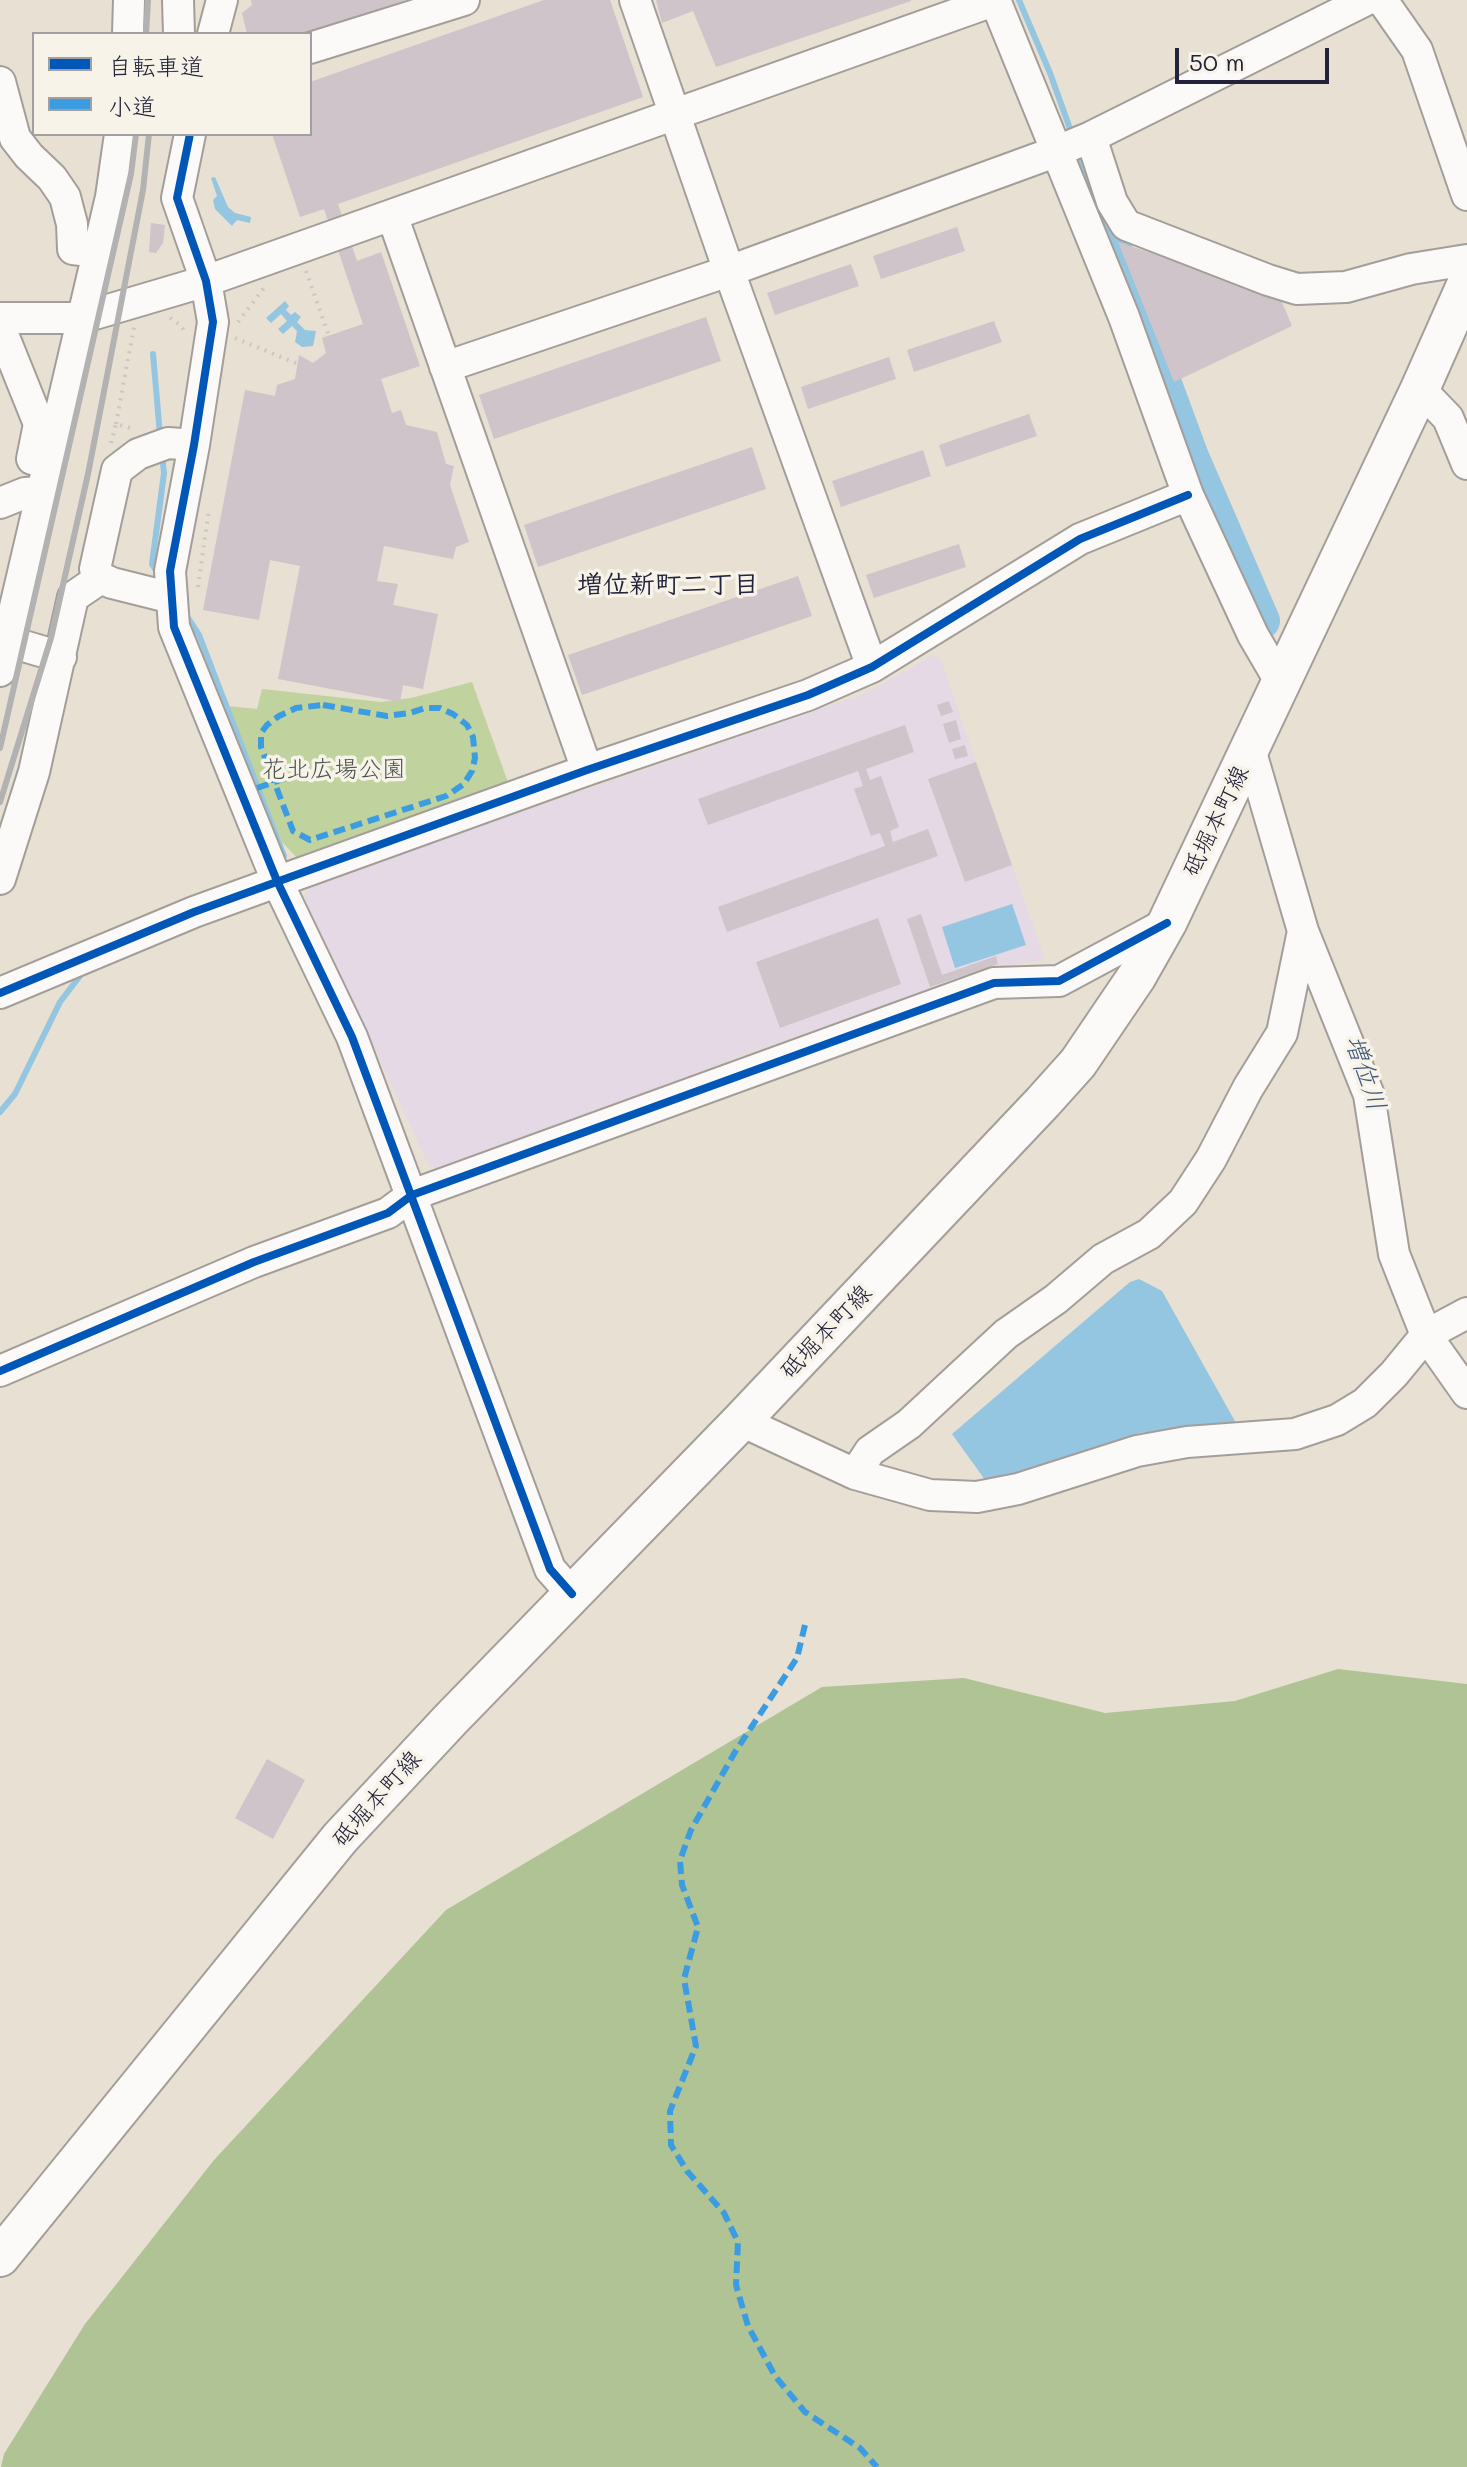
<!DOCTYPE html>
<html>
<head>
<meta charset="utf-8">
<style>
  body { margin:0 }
  #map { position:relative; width:1467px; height:2467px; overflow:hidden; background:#e8e0d2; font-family:Mali,"Klee One",sans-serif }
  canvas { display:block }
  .legend { position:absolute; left:32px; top:32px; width:280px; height:104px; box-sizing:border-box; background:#f7f3e8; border:2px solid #a29fa3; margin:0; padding:10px 14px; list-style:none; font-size:24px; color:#22223b }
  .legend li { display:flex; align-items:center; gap:16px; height:40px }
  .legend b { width:40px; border:2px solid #a29fa3 }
  .scale { position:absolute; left:1175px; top:48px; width:154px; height:36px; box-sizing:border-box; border:4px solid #22223b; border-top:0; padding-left:10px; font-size:24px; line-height:28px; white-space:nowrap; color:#22223b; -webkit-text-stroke:6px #f7f3e8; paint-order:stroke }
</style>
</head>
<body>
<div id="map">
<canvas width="1467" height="2467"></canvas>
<ul class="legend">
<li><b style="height:10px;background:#0057b8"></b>自転車道</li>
<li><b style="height:10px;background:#3c9ce2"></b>小道</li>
</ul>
<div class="scale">50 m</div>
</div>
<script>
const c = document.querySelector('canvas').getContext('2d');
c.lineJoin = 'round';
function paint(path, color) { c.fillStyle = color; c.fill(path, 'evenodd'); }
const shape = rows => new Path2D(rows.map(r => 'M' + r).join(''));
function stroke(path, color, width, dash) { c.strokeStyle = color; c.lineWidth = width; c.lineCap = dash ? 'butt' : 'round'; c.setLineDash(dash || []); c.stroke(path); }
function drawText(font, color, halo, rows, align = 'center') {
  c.font = font + ' Mali,"Klee One",sans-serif'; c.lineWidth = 7; c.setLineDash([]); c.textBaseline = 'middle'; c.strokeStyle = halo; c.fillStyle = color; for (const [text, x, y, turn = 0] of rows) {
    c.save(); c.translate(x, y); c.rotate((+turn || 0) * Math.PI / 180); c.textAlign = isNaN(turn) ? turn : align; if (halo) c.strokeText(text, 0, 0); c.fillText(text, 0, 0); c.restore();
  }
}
paint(shape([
  [931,656,940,658,1045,960,997,967,743,1055,445,1172,429,1166,304,896,311,884,867,693]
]), '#e4d9e5');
paint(shape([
  [472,682,510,788,300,861,282,842,227,706,257,709,262,689,381,702,411,698]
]), '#c0d29d');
paint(shape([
  [1338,1669,1467,1684,1467,2467,1,2467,4,2454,85,2324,214,2160,446,1910,822,1687,964,1678,1105,1713,1235,1701]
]), '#afc395');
paint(shape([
  [215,177,228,207,235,213,251,217,250,223,237,220,232,226,215,209,213,200,217,196,211,178],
  [285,301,289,306,286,310,291,315,295,312,301,317,297,322,305,330,316,331,313,346,302,347,295,342,297,331,292,326,283,334,278,329,287,321,281,314,271,323,266,318],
  [1012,904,1026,945,955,968,942,927],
  [1139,1279,1162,1291,1236,1423,1139,1433,1090,1453,988,1484,952,1434,1130,1282]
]), '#94c5e1');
stroke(shape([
  [1019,0,1050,73,1073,137],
  [1078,151,1103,219,1114,231],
  [153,354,160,435],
  [160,576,152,564,164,473,162,454],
  [184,612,199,635,284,856,280,863],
  [0,1112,15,1094,60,1002,83,972]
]), '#94c5e1', 6);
stroke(shape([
  [1103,219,1191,457,1262,621]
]), '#94c5e1', 36);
paint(shape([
  [251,0,406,0,310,34,247,34,242,13,252,5],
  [544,0,610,0,643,97,338,204,357,261,381,252,420,366,381,379,392,413,401,410,406,425,437,432,446,464,454,466,450,485,469,542,456,547,453,559,384,546,377,581,398,584,393,605,438,614,423,689,403,685,400,702,278,679,300,566,270,560,259,620,203,610,245,390,275,396,277,385,295,379,299,355,313,363,326,353,322,338,363,324,324,209,300,217,272,134,310,134,310,82],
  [656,0,911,0,911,1,716,67,693,11,662,23],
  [151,223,165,225,163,243,156,253,149,252],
  [957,227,965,251,881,279,873,256],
  [1118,242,1279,295,1292,326,1174,382],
  [851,264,859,286,775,315,767,293],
  [706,317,721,361,494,439,479,395],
  [994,321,1002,342,914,372,907,350],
  [889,357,896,379,808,409,801,387],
  [1029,414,1037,436,946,467,939,445],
  [752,447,766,489,538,567,524,525],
  [923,450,931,476,841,507,832,481],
  [959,544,966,567,874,598,866,575],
  [798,576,812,616,582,695,568,655],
  [949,701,953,712,941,716,937,705],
  [956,720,961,739,949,743,943,724],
  [905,725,914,752,866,769,870,780,881,776,899,827,890,831,893,842,928,829,938,856,727,932,718,907,885,846,880,833,871,836,854,789,863,786,858,771,708,825,698,799],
  [965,745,968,756,955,759,952,749],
  [976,762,1012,865,965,882,928,779],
  [921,914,942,975,996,956,998,964,930,987,907,919],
  [878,918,901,984,780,1028,756,962],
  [267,1759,305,1780,273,1839,235,1818]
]), '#cec4c9');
const minor = shape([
  [178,0,179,34],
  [635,0,729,271,872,667],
  [995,0,1124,317,1188,495,1253,635,1281,683],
  [1382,0,1417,50,1467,195],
  [128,34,129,0],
  [213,34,222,0],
  [310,48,464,0],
  [0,82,15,138,29,156,52,178,65,197,72,224,73,249,98,252],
  [190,134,177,198,206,281,213,322,194,445,170,571,174,627,277,881,352,1037,550,1569,572,1594],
  [1091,137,1112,202,1126,225,1268,280,1297,289,1346,287,1411,269,1467,260],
  [392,215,587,770],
  [0,318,81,318,206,281,996,0],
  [0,327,39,424,32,459],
  [445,367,729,271,1055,152,1091,137,1366,0],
  [1420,389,1448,418,1467,464],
  [0,503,25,493,42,492],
  [172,598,112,583,101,578,95,569,117,470,138,454,168,443,194,445],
  [0,639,61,657],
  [0,671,111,197,120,134],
  [1250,749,1303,931,1369,1095,1394,1254,1426,1335,1467,1393],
  [0,879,34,772,73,597,101,578],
  [0,993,194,912,293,876,587,770,808,695,872,667,1080,539,1188,495],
  [0,1371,254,1262,388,1213,412,1195,994,983,1059,981,1167,923],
  [741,1421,855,1474,930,1495,977,1497,1018,1489,1137,1451,1187,1442,1295,1434,1337,1420,1365,1403,1394,1374,1426,1335,1467,1313],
  [855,1474,870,1451,909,1424,1006,1334,1056,1299,1103,1259,1149,1234,1183,1202,1211,1159,1248,1088,1282,1033,1303,931]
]);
const major = shape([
  [0,2257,340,1838,451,1719,741,1421,1043,1102,1078,1063,1137,976,1167,923,1420,389,1467,283]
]);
stroke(minor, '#a39e99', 34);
stroke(major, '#a39e99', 42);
stroke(shape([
  [306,271,329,336],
  [170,318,180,325,186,333],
  [238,322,264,288],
  [235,338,298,364],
  [116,424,134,327],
  [111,443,116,424,134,429],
  [198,587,209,509]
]), '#c9c7c5', 4, [2, 6]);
stroke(minor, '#fcfaf8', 30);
stroke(major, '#fcfaf8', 38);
stroke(shape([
  [146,34,148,0],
  [0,748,131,174,136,134],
  [0,802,51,638,88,474,143,190,149,134]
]), '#b3b2b3', 6);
stroke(shape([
  [323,705,387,716,410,713,425,708,440,708,453,714,467,725,473,737,475,758,472,771,464,784,446,796,310,840,293,831,261,747,261,733,267,725,279,716,296,708,323,705],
  [257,788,301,773],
  [805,1625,797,1658,735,1752,691,1830,680,1860,682,1885,698,1927,684,1979,696,2046,670,2111,671,2145,687,2171,724,2213,738,2242,736,2285,748,2326,775,2376,805,2412,860,2448,877,2467]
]), '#3c9ce2', 6, [12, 6]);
stroke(shape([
  [190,134,177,198,206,281,213,322,194,445,170,571,174,627,277,881,352,1037,550,1569,572,1594],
  [0,993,194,912,293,876,587,770,808,695,872,667,1080,539,1188,495],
  [0,1371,254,1262,388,1213,412,1195,994,983,1059,981,1167,923]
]), '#0057b8', 8);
drawText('24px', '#48534b', '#f7f3e8', [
  ["花北広場公園",334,770]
]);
drawText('24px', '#22223b', '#f7f3e8', [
  ["砥堀本町線",1216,821,-64],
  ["砥堀本町線",826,1332,-46],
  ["砥堀本町線",377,1799,-48]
]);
drawText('bold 26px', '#22223b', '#f7f3e8', [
  ["増位新町二丁目",668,585]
]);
drawText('italic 26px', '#3d5778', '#f7f3e8', [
  ["増位川",1365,1073,72]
]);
</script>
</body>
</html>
